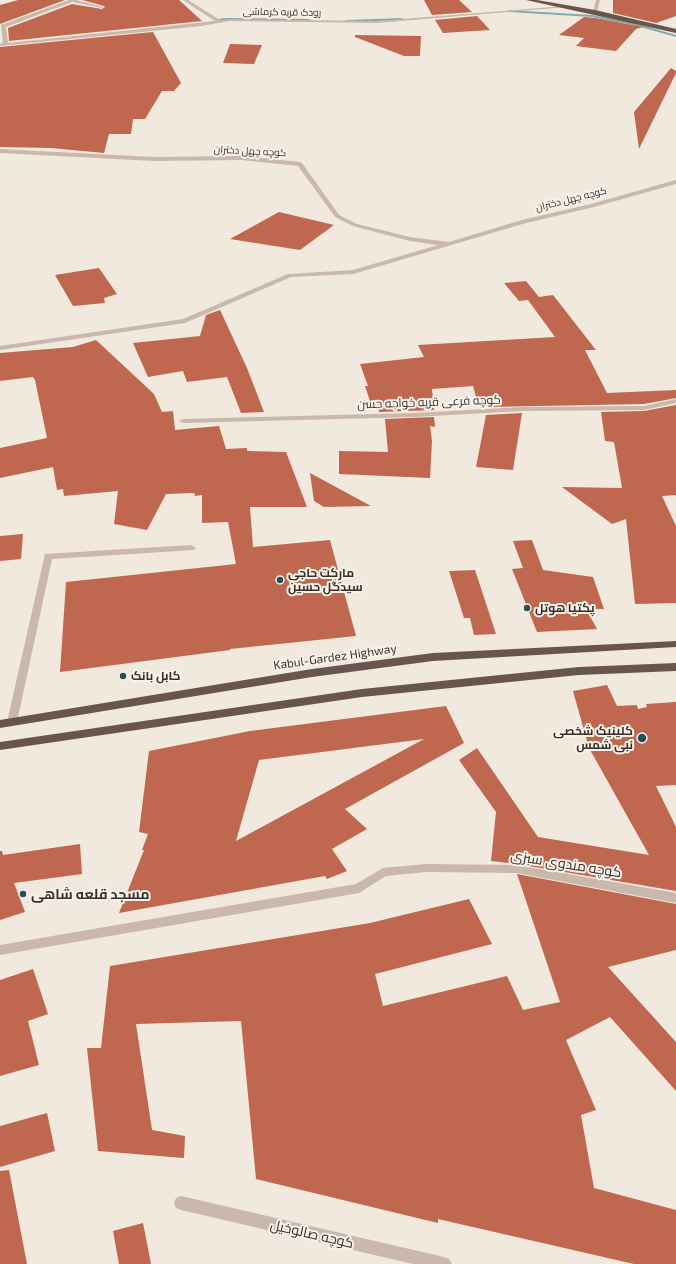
<!DOCTYPE html>
<html>
<head>
<meta charset="utf-8">
<style>
  body { margin:0 }
  canvas { display:block; background:#f1e8de }
</style>
</head>
<body>
<canvas width="676" height="1264"></canvas>
<script>
const c = document.querySelector('canvas').getContext('2d');
c.lineJoin = 'round';
const shape = rows => new Path2D(rows.map(r => 'M' + r).join(''));
function paint(path, color) { c.fillStyle = color; c.fill(path, 'evenodd'); }
function stroke(path, color, width, dash) { c.strokeStyle = color; c.lineWidth = width; c.lineCap = dash ? 'butt' : 'round'; c.setLineDash(dash || []); c.stroke(path); }
function drawText(font, color, halo, rows, align = 'center') {
  c.font = font + ' "Exo 2",Cairo,sans-serif'; c.lineWidth = 4; c.setLineDash([]); c.textBaseline = 'middle'; c.strokeStyle = halo; c.fillStyle = color; for (const [text, x, y, turn = 0] of rows) {
    c.save(); c.translate(x, y); c.rotate((+turn || 0) * Math.PI / 180); c.textAlign = isNaN(turn) ? turn : align; if (halo) c.strokeText(text, 0, 0); c.fillText(text, 0, 0); c.restore();
  }
}
paint(shape([
  [508,10,592,15,634,23,676,35,676,37,633,25,592,17,509,12,508,10],
  [223,18,309,19,311,20,309,21,223,20,212,23,210,22,223,18],
  [403,18,404,20,347,22,345,21,347,20,403,18]
]), '#7fabad');
paint(shape([
  [18,0,65,0,0,24,0,5],
  [82,0,179,0,202,21,9,41,8,28,72,4,102,9,105,7,104,6],
  [424,0,459,0,472,12,432,15],
  [613,0,676,0,676,16,656,23,613,13],
  [477,16,490,30,443,33,435,20],
  [584,17,596,18,643,27,636,29,616,51,576,46,584,38,559,35],
  [153,32,181,83,174,91,162,91,145,119,133,119,131,134,109,134,104,153,51,148,0,147,0,47],
  [355,35,421,36,420,56,404,56,355,37],
  [230,44,262,45,254,64,223,63],
  [671,68,676,71,676,73,639,149,634,112],
  [279,212,334,225,300,250,230,239],
  [99,268,117,294,104,298,105,303,73,306,55,275],
  [526,281,539,297,553,295,596,350,585,350,607,393,676,390,676,398,644,404,487,407,488,403,478,404,473,386,432,389,434,410,379,412,379,410,373,410,365,386,368,386,360,364,424,357,418,345,555,337,528,300,519,301,504,283],
  [220,310,247,368,264,412,241,413,227,377,187,382,183,371,148,377,133,343,200,336,206,315],
  [96,340,154,394,162,412,173,411,175,430,219,426,226,449,247,448,247,451,286,452,307,507,250,507,253,547,330,540,356,636,230,649,230,650,60,672,66,582,236,564,228,522,202,523,202,495,195,496,194,493,166,494,147,530,114,524,118,491,64,496,63,489,57,490,53,467,0,478,0,448,47,438,35,380,33,377,0,381,0,353,73,347],
  [676,405,676,495,662,496,676,526,676,603,635,604,626,519,612,524,562,487,622,488,614,442,605,441,601,412,644,411],
  [522,413,513,470,476,467,486,415],
  [434,417,435,427,430,426,432,441,430,478,339,474,339,451,388,452,385,419],
  [310,473,371,506,324,507,314,501],
  [23,534,21,559,0,561,0,536],
  [532,540,543,570,593,577,604,609,586,609,597,629,537,632,512,569,523,568,513,541],
  [475,570,496,634,474,635,470,618,464,618,449,571],
  [607,685,617,706,637,705,638,709,647,707,646,704,676,702,676,785,656,786,676,827,676,891,517,864,491,861,496,812,459,760,477,748,538,837,649,855,589,748,573,691],
  [446,706,464,743,345,809,367,829,332,849,347,871,327,879,325,876,119,913,144,850,142,850,148,834,139,832,149,751,250,731],
  [424,739,236,841,259,760],
  [80,844,82,874,14,883,25,912,0,920,0,851,2,851,3,855],
  [517,874,676,904,676,950,608,967,676,1042,676,1091,610,1017,566,1040,596,1110,581,1115,594,1188,676,1210,676,1264,634,1264,438,1219,438,1223,256,1179,241,1021,136,1024,152,1130,185,1136,184,1158,98,1151,87,1048,101,1048,110,966,370,923,469,899,492,944,375,974,383,1006,507,976,523,1010,560,1002],
  [33,969,48,1014,28,1021,39,1065,0,1076,0,980],
  [47,1113,55,1151,0,1167,0,1126],
  [9,1170,27,1264,0,1264,0,1171],
  [143,1223,151,1264,119,1264,113,1231]
]), '#bf684f');
paint(shape([
  [191,545,196,548,194,550,52,559,17,722,12,726,8,725,7,722,45,554,191,545]
]), '#c9b8ab');
paint(shape([
  [69,0,76,0,104,7,102,8,72,2,6,27,8,43,215,21,183,0,188,0,220,20,229,19,377,21,565,6,567,7,377,23,229,21,202,26,0,46,0,44,3,43,1,25,69,0],
  [596,0,600,0,597,12,595,13,593,12,596,0],
  [0,149,154,157,242,156,300,162,302,163,339,215,357,224,410,237,449,242,522,220,591,204,676,180,676,184,594,207,526,223,353,274,291,277,185,323,0,350,0,346,183,319,288,274,353,270,438,245,410,241,353,226,335,217,298,166,242,160,154,161,0,153,0,149],
  [676,399,676,403,644,410,523,411,414,417,183,423,179,421,183,419,414,413,523,407,644,406,676,399],
  [426,864,517,865,676,893,676,903,517,873,426,872,386,876,359,893,0,955,0,945,356,884,383,868,426,864],
  [181,1196,444,1257,449,1259,452,1264,413,1264,181,1210,176,1208,174,1203,176,1198,181,1196]
]), '#c9b8ab');
paint(shape([
  [526,0,537,0,595,10,676,29,676,33,526,0],
  [676,641,676,647,433,661,312,677,0,728,0,720,312,669,433,653,676,641],
  [676,663,676,671,579,675,362,697,0,750,0,742,362,689,579,667,676,663]
]), '#68564e');
for (const [x, y, r, color] of [
  [280,580,4,"#215356"],
  [527,608,4,"#215356"],
  [123,676,4,"#215356"],
  [642,738,5,"#215356"],
  [23,894,4,"#215356"]
]) { const dot = new Path2D(); dot.arc(x, y, r, 0, 2 * Math.PI); c.fillStyle = color; c.fill(dot); stroke(dot, '#f9f2ea', 1.5); }
drawText('10px', '#372d2a', '#f9f2ea', [
  ["رودک قریه کرماشی",282,12,1],
  ["کوچه چهل دختران",250,151,3],
  ["کوچه چهل دختران",571,199,-14]
]);
drawText('12px', '#372d2a', '#f9f2ea', [
  ["کوچه فرعی قریه خواجه حسن",429,402,-2],
  ["Kabul-Gardez Highway",335,657,-8]
]);
drawText('bold 12px', '#372d2a', '#f9f2ea', [
  ["مارکت حاجی",288,573],
  ["سیدگل حسین",288,587],
  ["پکتیا هوتل",535,608],
  ["کابل بانک",131,676],
  ["کلینیک شخصی",633,731,"right"],
  ["نبی شمس",633,745,"right"]
], 'left');
drawText('14px', '#372d2a', '#f9f2ea', [
  ["کوچه مندوی سبزی",566,864,9],
  ["کوچه صالوخیل",312,1234,13]
]);
drawText('bold 14px', '#372d2a', '#f9f2ea', [
  ["مسجد قلعه شاهی",31,894]
], 'left');
</script>
</body>
</html>
